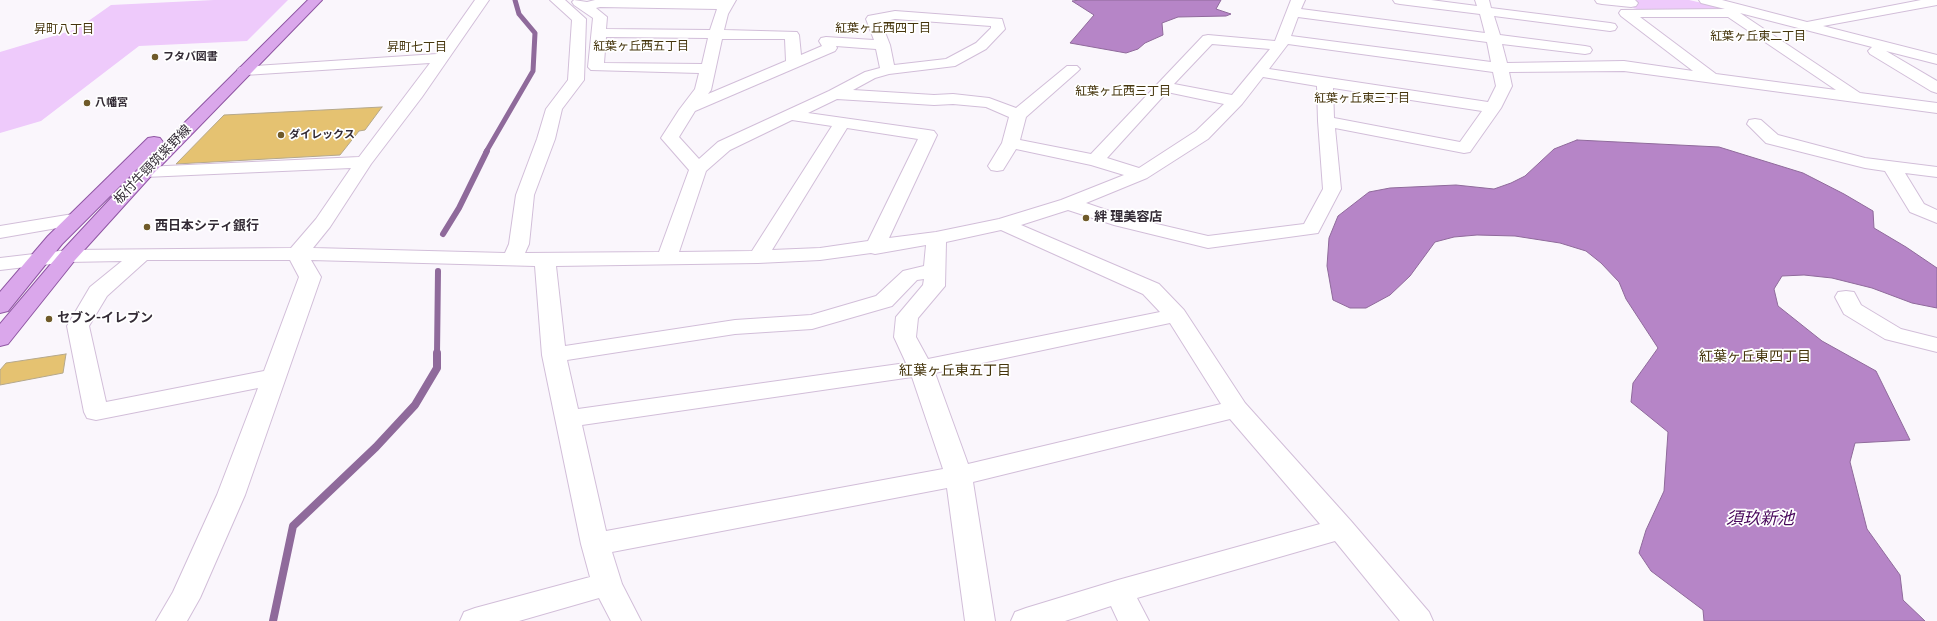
<!DOCTYPE html>
<html>
<head>
<meta charset="utf-8">
<style>
  body { margin:0 }
  canvas { display:block; background:#faf6fc }
</style>
</head>
<body>
<canvas width="1937" height="621"></canvas>
<script>
const c = document.querySelector('canvas').getContext('2d');
c.lineJoin = 'round';
function paint(path, color) { c.fillStyle = color; c.fill(path, 'evenodd'); }
const shape = rows => new Path2D(rows.map(r => 'M' + r).join(''));
function stroke(path, color, width, dash) { c.strokeStyle = color; c.lineWidth = width; c.lineCap = dash ? 'butt' : 'round'; c.setLineDash(dash || []); c.stroke(path); }
function drawText(font, color, halo, rows, align = 'center') {
  c.font = font + ' Roboto,"Noto Sans JP",sans-serif'; c.lineWidth = 3.5; c.setLineDash([]); c.textBaseline = 'middle'; c.strokeStyle = halo; c.fillStyle = color; for (const [text, x, y, turn = 0] of rows) {
    c.save(); c.translate(x, y); c.rotate((+turn || 0) * Math.PI / 180); c.textAlign = isNaN(turn) ? turn : align; if (halo) c.strokeText(text, 0, 0); c.fillText(text, 0, 0); c.restore();
  }
}
paint(shape([
  [214,0,288,0,247,41,139,46,41,121,0,133,0,52,77,29,111,5],
  [1637,0,1689,0,1720,7,1719,9,1637,9,1633,8]
]), '#eecafb');
const water = shape([
  [1080,0,1221,0,1216,9,1231,14,1226,16,1178,17,1162,23,1163,35,1145,43,1138,49,1126,53,1070,43,1094,15,1072,1,1080,0],
  [1577,140,1719,147,1803,173,1844,194,1873,211,1874,228,1906,247,1937,268,1937,308,1912,303,1872,288,1832,278,1804,275,1782,276,1774,289,1778,306,1822,341,1876,371,1910,440,1855,443,1850,462,1867,529,1900,575,1903,600,1925,621,1704,621,1703,610,1651,571,1639,553,1646,530,1664,491,1668,432,1631,402,1633,383,1658,348,1626,299,1619,282,1601,263,1586,251,1560,243,1515,236,1477,235,1454,237,1435,242,1410,276,1390,295,1366,308,1350,308,1333,300,1327,266,1329,238,1338,216,1369,192,1390,188,1456,185,1494,189,1511,183,1525,176,1554,149,1577,140]
]);
paint(water, '#b685c7');
stroke(water, '#8f6a9b', 1);
stroke(shape([
  [486,152,533,71,535,33,519,14,515,0]
]), '#8f6a9b', 5);
stroke(shape([
  [443,234,459,208,487,151],
  [437,354,438,271]
]), '#8f6a9b', 6);
stroke(shape([
  [273,621,293,526,376,447,415,405,437,368,437,353]
]), '#8f6a9b', 8);
const building = shape([
  [382,107,365,130,359,131,340,155,176,164,224,115,382,107],
  [66,354,63,373,0,385,0,370,6,363,66,354]
]);
paint(building, '#e5c271');
stroke(building, '#b5a88c', 1);
const minor = shape([
  [475,0,489,0,422,97,371,164,330,227,313,248,505,253,509,244,516,195,537,139,546,109,568,80,572,20,550,0,565,0,586,19,584,80,562,109,555,139,534,195,529,244,525,253,659,252,689,170,661,138,679,110,695,89,699,73,591,70,588,67,593,18,574,5,572,2,574,0,587,2,595,0,736,0,728,14,724,30,797,32,799,35,801,55,822,46,819,41,821,38,826,37,874,40,866,19,868,16,895,11,1002,19,1005,29,986,49,955,66,889,74,875,78,853,90,934,95,953,94,989,98,1016,108,1067,66,1077,66,1080,69,1077,72,1026,117,1020,140,1091,154,1203,36,1208,35,1275,41,1291,0,1305,0,1301,9,1485,33,1480,14,1400,4,1395,3,1393,0,1431,0,1477,6,1475,0,1489,0,1491,8,1610,23,1615,24,1617,27,1615,30,1610,31,1494,16,1500,35,1585,46,1590,47,1592,50,1590,53,1585,54,1502,44,1507,63,1624,61,1693,71,1621,16,1619,13,1621,10,1725,9,1701,3,1699,0,1722,0,1807,22,1921,0,1937,0,1937,5,1823,26,1937,55,1937,64,1886,51,1937,81,1937,93,1931,91,1870,54,1868,51,1872,47,1740,13,1860,93,1937,103,1937,113,1624,71,1509,72,1512,86,1501,108,1470,152,1464,153,1335,128,1341,189,1318,233,1208,248,1114,225,1068,210,1021,225,1159,284,1184,310,1245,403,1351,521,1429,612,1433,621,1400,621,1335,541,1137,598,1149,621,1118,621,1111,606,1065,621,1011,621,1015,612,1026,608,1118,580,1320,524,1230,419,973,482,995,621,965,621,947,488,612,552,622,584,641,621,611,621,599,598,519,621,460,621,464,612,475,608,590,577,581,544,542,355,535,266,311,260,321,277,245,495,200,598,187,621,156,621,173,592,217,495,258,388,96,420,87,418,84,412,67,326,90,287,122,261,68,262,0,270,0,258,68,250,291,248,316,219,351,168,145,177,139,176,136,172,139,168,145,167,359,157,430,63,245,75,240,73,237,70,240,67,437,54,475,0],
  [600,7,717,9,710,30,606,29,607,17,596,8,600,7],
  [1298,17,1487,42,1491,62,1291,36,1298,17],
  [1640,17,1728,17,1836,90,1716,74,1640,17],
  [895,19,991,26,991,28,976,43,946,59,894,65,890,45,881,22,895,19],
  [606,37,708,38,702,64,604,63,606,37],
  [722,39,785,39,786,61,708,94,711,90,722,39],
  [1212,44,1270,49,1232,95,1174,84,1212,44],
  [1288,44,1493,72,1496,86,1488,102,1269,69,1288,44],
  [836,46,876,49,880,68,865,72,829,91,718,142,699,159,679,137,695,111,835,51,837,48,836,46],
  [1263,77,1317,86,1318,121,1323,189,1304,224,1208,236,1127,217,1086,203,1147,178,1208,139,1242,104,1263,77],
  [1333,88,1482,111,1460,142,1334,118,1333,88],
  [1167,92,1224,104,1196,131,1139,168,1107,158,1167,92],
  [837,99,934,105,953,104,986,107,1009,117,1002,143,988,166,991,170,997,171,1003,170,1016,149,1091,165,1124,175,1061,200,999,219,936,232,889,238,937,135,934,131,928,130,808,113,837,99],
  [792,120,832,126,752,251,679,252,706,171,730,150,792,120],
  [847,128,918,139,868,241,820,248,772,250,847,128],
  [1001,230,1143,294,1160,312,928,359,916,337,918,318,945,286,946,242,1001,230],
  [926,245,924,266,903,271,876,296,811,315,735,320,565,346,556,266,758,263,820,260,871,253,875,254,926,245],
  [147,260,290,260,299,277,264,371,106,402,89,326,107,296,147,260],
  [924,279,923,285,896,317,894,337,906,363,578,409,567,360,735,334,812,329,892,306,917,280,924,279],
  [1170,323,1221,404,968,464,935,373,1170,323],
  [912,377,943,469,606,531,582,425,912,377],
  [1595,0,1635,0,1638,3,1636,6,1631,7,1602,4,1597,3,1595,0],
  [1755,119,1761,120,1778,135,1865,158,1937,167,1937,177,1905,173,1924,204,1937,210,1937,223,1910,212,1885,171,1865,168,1766,143,1747,124,1749,120,1755,119],
  [73,214,80,216,83,220,80,224,0,238,0,226,73,214],
  [1846,291,1854,292,1861,305,1901,329,1937,338,1937,352,1885,339,1844,314,1835,297,1838,292,1846,291]
]);
const major = shape([
  [308,0,322,0,151,176,75,260,8,344,0,346,0,324,61,252,139,168,308,0],
  [154,137,160,138,163,142,160,146,62,244,8,311,0,313,0,292,48,236,148,138,154,137]
]);
stroke(minor, '#d2bed9', 2);
stroke(major, '#8f56a3', 2);
paint(minor, '#fff');
paint(major, '#daa7eb');
for (const [x, y, r, color] of [
  [155,57,4,"#6f5a29"],
  [87,103,4,"#6f5a29"],
  [281,135,4,"#6f5a29"],
  [1086,218,4,"#6f5a29"],
  [147,227,4,"#6f5a29"],
  [49,319,4,"#6f5a29"]
]) { const dot = new Path2D(); dot.arc(x, y, r, 0, 2 * Math.PI); c.fillStyle = color; c.fill(dot); stroke(dot, '#fff', 1.5); }
drawText('bold 11px', '#332b35', '#fff', [
  ["フタバ図書",163,57],
  ["八幡宮",95,103],
  ["ダイレックス",289,135]
], 'left');
drawText('12px', '#45350c', '#fff', [
  ["紅葉ヶ丘西四丁目",883,29],
  ["昇町八丁目",64,30],
  ["紅葉ヶ丘東二丁目",1758,37],
  ["紅葉ヶ丘西五丁目",641,47],
  ["昇町七丁目",417,48],
  ["紅葉ヶ丘西三丁目",1123,92],
  ["紅葉ヶ丘東三丁目",1362,99]
]);
drawText('13px', '#332b35', '#fff', [
  ["板付牛頸筑紫野線",153,165,-46]
]);
drawText('bold 13px', '#332b35', '#fff', [
  ["絆 理美容店",1094,218],
  ["西日本シティ銀行",155,227],
  ["セブン-イレブン",57,319]
], 'left');
drawText('14px', '#45350c', '#fff', [
  ["紅葉ヶ丘東四丁目",1755,357],
  ["紅葉ヶ丘東五丁目",955,371]
]);
drawText('italic 17px', '#49085c', '#fff', [
  ["須玖新池",1760,520]
]);
</script>
</body>
</html>
